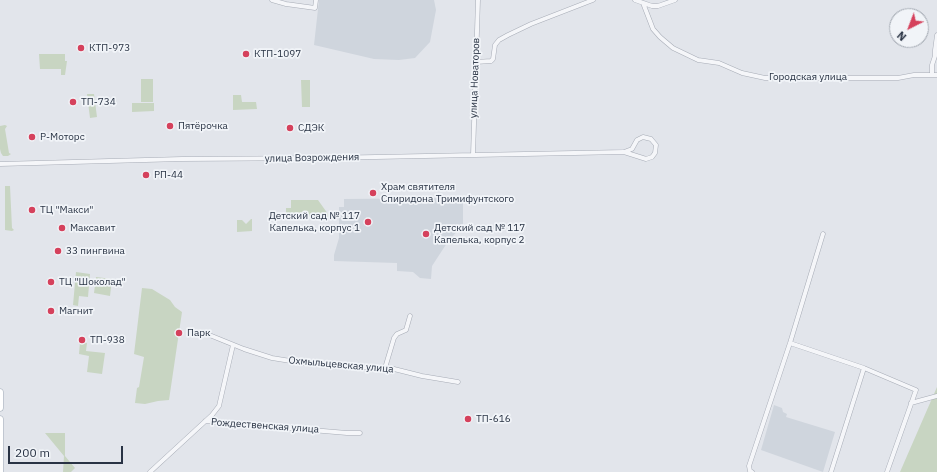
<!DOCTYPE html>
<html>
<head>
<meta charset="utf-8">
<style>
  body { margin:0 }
  #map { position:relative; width:937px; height:472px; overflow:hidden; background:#e2e5eb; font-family:"IBM Plex Sans",sans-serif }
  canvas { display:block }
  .north { position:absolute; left:889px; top:8px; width:40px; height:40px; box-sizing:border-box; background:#f1f4f8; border:1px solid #a1a7b0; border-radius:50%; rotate:222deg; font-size:11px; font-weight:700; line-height:16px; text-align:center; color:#293344 }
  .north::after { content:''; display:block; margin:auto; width:14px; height:18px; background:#d5415c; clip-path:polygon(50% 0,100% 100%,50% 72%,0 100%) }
  .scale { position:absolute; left:8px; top:446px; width:115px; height:18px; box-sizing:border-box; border:2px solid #293344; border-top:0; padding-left:5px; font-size:12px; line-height:14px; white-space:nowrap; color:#293344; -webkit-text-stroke:3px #f1f4f8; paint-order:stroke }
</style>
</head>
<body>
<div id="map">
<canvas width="937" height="472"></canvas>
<div class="north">N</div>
<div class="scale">200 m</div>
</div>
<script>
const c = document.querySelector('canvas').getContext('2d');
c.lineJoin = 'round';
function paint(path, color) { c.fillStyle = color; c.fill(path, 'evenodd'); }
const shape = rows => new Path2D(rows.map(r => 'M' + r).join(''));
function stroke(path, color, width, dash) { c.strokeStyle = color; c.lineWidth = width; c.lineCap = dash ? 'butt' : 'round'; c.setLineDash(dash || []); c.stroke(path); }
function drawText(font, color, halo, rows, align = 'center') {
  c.font = font + ' "IBM Plex Sans",sans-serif'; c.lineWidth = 3.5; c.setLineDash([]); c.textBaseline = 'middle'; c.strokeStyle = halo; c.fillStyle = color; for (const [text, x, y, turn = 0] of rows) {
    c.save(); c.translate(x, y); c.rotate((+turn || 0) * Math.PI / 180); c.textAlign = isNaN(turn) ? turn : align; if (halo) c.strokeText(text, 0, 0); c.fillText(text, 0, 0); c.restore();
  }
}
paint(shape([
  [319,0,434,0,436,10,430,42,415,58,399,60,374,59,314,45],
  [463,198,463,224,447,243,432,266,431,279,420,278,413,272,397,271,397,263,334,261,334,255,339,238,339,207,344,207,344,199],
  [774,405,782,408,783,412,787,414,786,417,835,432,823,472,761,450]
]), '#cfd5dd');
paint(shape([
  [39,54,65,54,65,61,67,61,65,75,61,75,61,69,40,69],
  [141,79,153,79,153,102,141,102],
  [301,80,310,80,310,107,302,107],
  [87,94,94,94,97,117,90,118],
  [233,95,241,95,242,102,256,102,257,109,233,110],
  [132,103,154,103,154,111,132,112],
  [5,125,7,126,5,129,9,153,11,154,8,156,3,156,1,153,0,149,0,126],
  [5,186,10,186,12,228,14,230,12,231,5,230],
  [291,200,318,200,328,214,328,217,286,217,286,208,291,208],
  [251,219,252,219,252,231,237,232,237,220,242,220,246,224],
  [76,272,90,274,88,297,79,296,78,306,73,305],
  [96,277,112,279,110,296,94,293],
  [142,288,152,289,170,300,175,307,182,312,169,400,158,401,145,404,135,403,137,388,139,387,144,357,134,354],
  [80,342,87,343,86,351,105,353,102,374,87,372,89,356,79,354],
  [937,387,937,472,900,472],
  [45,433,65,433,65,456,75,468,71,472,63,472,64,456]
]), '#c8d5c2');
const minor = shape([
  [272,0,286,4,315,8,316,0],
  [635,0,652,6,658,6,675,0],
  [643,3,653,29,660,37,673,48,698,60,719,63,742,73,765,78,898,78,914,75,937,75],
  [476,62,491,61,493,59,495,45,499,40,508,35,531,24,593,0],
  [932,75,932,65,935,56,935,50,937,35],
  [473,155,478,0],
  [0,164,182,159,326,158,624,152,646,159,652,157,655,153,656,145,651,139,643,137,637,140,632,149,624,152],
  [202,332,244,349,272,358,309,364,394,369,422,376,458,382],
  [790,343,864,368,831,472],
  [385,368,394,338,397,334,406,330,410,316],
  [864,368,916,390,887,472],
  [911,403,937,396],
  [205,421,347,433,360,433],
  [150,472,212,415,219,406,233,345],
  [752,472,750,471,749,466,790,343,823,234]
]);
const primary = shape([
  [0,392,0,408],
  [0,419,0,472]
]);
stroke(minor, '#a7acb6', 5);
stroke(primary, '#a0aab7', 7);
stroke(minor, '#f5f6f9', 4);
stroke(primary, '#fff', 6);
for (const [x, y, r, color] of [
  [81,48,4,"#d5415c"],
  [246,54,4,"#d5415c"],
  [73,102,4,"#d5415c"],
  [170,126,4,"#d5415c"],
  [290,128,4,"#d5415c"],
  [32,137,4,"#d5415c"],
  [146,175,4,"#d5415c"],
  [373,193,4,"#d5415c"],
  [32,210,4,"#d5415c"],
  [368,222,4,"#d5415c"],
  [62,228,4,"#d5415c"],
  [426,234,4,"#d5415c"],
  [58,251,4,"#d5415c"],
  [51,282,4,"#d5415c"],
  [51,311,4,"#d5415c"],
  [179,333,4,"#d5415c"],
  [82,340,4,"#d5415c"],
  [468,419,4,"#d5415c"]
]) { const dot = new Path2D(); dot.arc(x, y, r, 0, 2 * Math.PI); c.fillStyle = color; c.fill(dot); stroke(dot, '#f1f4f8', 1.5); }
drawText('10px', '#293344', '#f1f4f8', [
  ["КТП-973",89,48],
  ["КТП-1097",254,54],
  ["ТП-734",81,102],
  ["Пятёрочка",178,126],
  ["СДЭК",298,128],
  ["Р-Моторс",40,137],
  ["РП-44",154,175],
  ["Храм святителя",381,187],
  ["Спиридона Тримифунтского",381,199],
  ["ТЦ \"Макси\"",40,210],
  ["Детский сад № 117",360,216,"right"],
  ["Капелька, корпус 1",360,228,"right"],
  ["Максавит",70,228],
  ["Детский сад № 117",434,228],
  ["Капелька, корпус 2",434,240],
  ["33 пингвина",66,251],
  ["ТЦ \"Шоколад\"",59,282],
  ["Магнит",59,311],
  ["Парк",187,333],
  ["ТП-938",90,340],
  ["ТП-616",476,419]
], 'left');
drawText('10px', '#293344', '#f1f4f8', [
  ["Городская улица",808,77],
  ["улица Новаторов",475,78,-88],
  ["улица Возрождения",312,158,-1],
  ["Охмыльцевская улица",341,365,5],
  ["Рождественская улица",265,426,4]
]);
</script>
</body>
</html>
